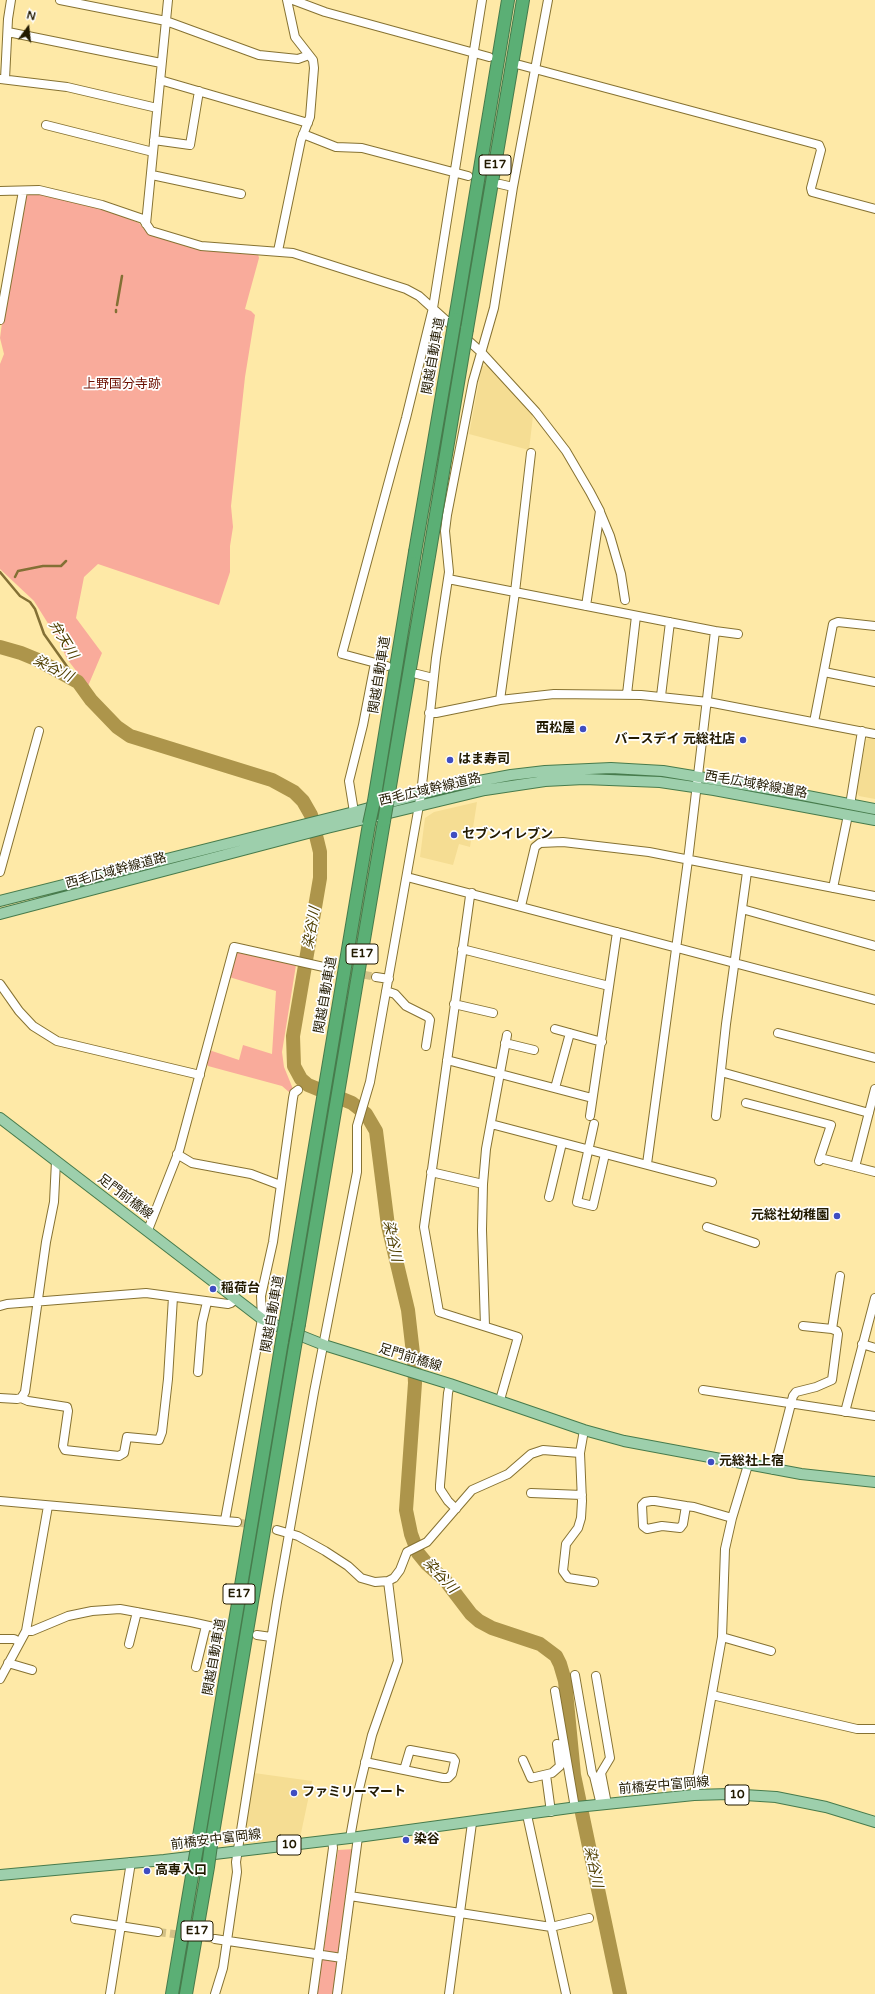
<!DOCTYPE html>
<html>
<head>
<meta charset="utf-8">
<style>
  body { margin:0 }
  #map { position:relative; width:875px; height:1994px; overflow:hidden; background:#fee9a7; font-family:"Varela Round",sans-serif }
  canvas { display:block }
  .north { position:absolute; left:8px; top:8px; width:40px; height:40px; -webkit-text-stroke:3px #fff; paint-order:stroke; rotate:15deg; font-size:11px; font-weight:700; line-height:16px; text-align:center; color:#221a01 }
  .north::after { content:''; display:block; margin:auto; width:14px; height:18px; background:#221a01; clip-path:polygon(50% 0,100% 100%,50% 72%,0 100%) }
</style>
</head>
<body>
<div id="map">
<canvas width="875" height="1994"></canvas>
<div class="north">N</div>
</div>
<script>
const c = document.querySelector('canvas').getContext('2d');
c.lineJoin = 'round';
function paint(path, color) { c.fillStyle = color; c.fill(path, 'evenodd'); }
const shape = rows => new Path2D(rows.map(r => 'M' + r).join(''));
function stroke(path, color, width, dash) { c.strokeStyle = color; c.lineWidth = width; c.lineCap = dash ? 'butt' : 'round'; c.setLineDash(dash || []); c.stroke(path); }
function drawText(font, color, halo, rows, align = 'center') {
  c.font = font + ' "Varela Round","Noto Sans JP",sans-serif'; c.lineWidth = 3.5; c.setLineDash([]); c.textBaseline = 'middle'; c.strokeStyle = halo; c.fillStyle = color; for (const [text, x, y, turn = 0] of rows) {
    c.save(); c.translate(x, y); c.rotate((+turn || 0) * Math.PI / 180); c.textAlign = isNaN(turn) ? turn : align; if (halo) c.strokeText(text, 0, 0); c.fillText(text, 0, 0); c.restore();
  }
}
paint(shape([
  [488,365,500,376,533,416,529,450,469,434,482,366],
  [870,737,875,738,875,799,859,796,856,791,866,740],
  [477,802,470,847,459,844,453,865,420,857,425,818,434,812],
  [254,1773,312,1781,300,1838,244,1844]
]), '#f5dd93');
paint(shape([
  [31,192,102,208,139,223,145,230,154,235,201,250,258,254,259,258,245,309,251,311,255,315,245,377,231,506,233,527,230,546,230,572,219,605,98,564,84,577,76,618,102,653,88,686,67,659,59,641,34,601,0,569,0,364,4,354,0,338,9,270,26,195],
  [240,950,296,965,282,1052,284,1067,293,1089,289,1092,282,1086,208,1066,206,1062,209,1050,239,1060,243,1045,272,1054,276,991,229,977,236,953],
  [354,1849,339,1951,335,1953,325,1951,324,1948,338,1850],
  [325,1959,335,1960,337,1963,333,1994,317,1994,321,1961]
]), '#f9ab9b');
stroke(shape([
  [117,305,122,276],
  [116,312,116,310],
  [0,572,20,596,30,602,35,609,44,634,78,682],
  [15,577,18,571,43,566,61,566,66,561]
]), '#837035', 2.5);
stroke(shape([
  [0,647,21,653,38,660,78,682,91,700,117,727,130,736,272,780,294,792,303,801,311,815,320,852,320,878,293,1036,294,1066,301,1079,308,1085,352,1103,366,1114,376,1131,388,1226,408,1310,414,1362,415,1383,406,1510,411,1534,418,1553,427,1564,445,1580,471,1614,479,1621,492,1628,540,1644,556,1656,560,1664,565,1681,574,1775,620,1994]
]), '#ad954b', 14);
stroke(shape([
  [328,968,376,977],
  [237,1522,277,1530],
  [218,1628,251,1634],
  [158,1932,215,1939]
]), '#d2c086', 8, [8, 4]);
const minor = shape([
  [60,0,166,21,259,55,298,59,309,55],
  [293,0,325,12,489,57],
  [8,32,161,63],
  [520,65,819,145,821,150,811,188,812,192,875,209],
  [0,79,67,87,157,108],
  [5,79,8,19,11,0],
  [160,80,308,123],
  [46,125,153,152],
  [303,134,336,147,362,148,468,176],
  [154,140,190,145,199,91],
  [152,175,241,194],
  [500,184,513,187],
  [0,191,39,190,102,205,143,219,151,231,201,246,293,253,406,289,419,296,481,352,536,412,566,451,590,492,600,511,586,606],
  [146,224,168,0],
  [278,251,301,140,310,117,314,68,313,60,295,37,287,0],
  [0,320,23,191],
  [600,512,610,536,621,574,625,600],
  [448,579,715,631,688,860,647,1164],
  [715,631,738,634],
  [387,666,342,654,406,418,433,308,482,0],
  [824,672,875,682],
  [417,674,433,678],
  [627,694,636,616],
  [661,696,670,622],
  [500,700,515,592,531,453],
  [429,713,436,713,500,700,554,694,641,695,708,702,875,734],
  [814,722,833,624,838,622,875,626],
  [850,805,862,731],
  [354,812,349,781,363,725,375,663],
  [0,872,39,731],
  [407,877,875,1000],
  [833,888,848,815],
  [472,893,470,896,424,1227,439,1312,518,1337,500,1400],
  [521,906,535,847,540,843,563,842,649,852,875,896],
  [742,909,875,946],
  [462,949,609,986],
  [376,977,389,979],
  [0,984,19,1011,33,1026,57,1041,200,1075],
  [386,991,395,994,406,1006,428,1017,430,1020,426,1046],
  [454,1004,493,1013],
  [555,1029,602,1042],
  [778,1033,875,1058],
  [505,1043,534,1050],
  [447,1060,592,1098],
  [721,1072,869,1113],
  [555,1088,570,1033],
  [746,1103,831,1125,819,1161],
  [590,1116,617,932],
  [716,1116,726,1024,747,872],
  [491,1124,712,1182],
  [594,1124,577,1202,593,1206,605,1154],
  [177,1154,192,1163,251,1174,280,1185],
  [820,1158,875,1172],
  [855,1167,875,1089],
  [431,1172,483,1184],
  [549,1197,562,1143],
  [707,1227,755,1243],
  [148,1230,179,1151,234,947,328,968],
  [0,1306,7,1304,146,1293,228,1304,231,1303,236,1299],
  [485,1326,482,1230,483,1184,486,1149,507,1035],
  [803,1326,832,1329],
  [862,1344,875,1348],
  [198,1372,202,1323,207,1302],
  [450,1384,448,1393,440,1485,440,1489,448,1501,456,1509],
  [703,1390,875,1416],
  [0,1398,17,1399,21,1398,25,1392,46,1242,54,1202,56,1161],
  [21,1398,28,1401,67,1407,68,1411,63,1446,65,1450,119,1456,124,1453,127,1437,159,1440,162,1432,168,1379,173,1297],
  [845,1412,875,1298],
  [584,1430,580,1453,582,1501,581,1518,578,1528,566,1544,563,1571,568,1578,594,1582],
  [774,1470,793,1396,796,1392,816,1387,832,1380,838,1334,837,1331,832,1329,840,1276],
  [531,1493,582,1495],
  [0,1501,237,1522],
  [686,1506,683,1524,680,1528,662,1526,647,1529,643,1526,642,1505,645,1502,651,1501,655,1501,686,1506,694,1507,732,1518],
  [225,1520,262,1319,261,1296,273,1242,293,1098,294,1093,298,1090],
  [277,1530,298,1536,325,1551,348,1566,361,1578,375,1582,388,1581,394,1578,400,1570,407,1552,427,1542,472,1490,508,1474,531,1454,543,1450,580,1453],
  [26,1631,32,1631,68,1616,92,1611,120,1609,191,1622,218,1628],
  [257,1635,271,1637],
  [722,1637,771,1651],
  [0,1639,14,1639,20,1642],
  [129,1644,137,1612],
  [8,1663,32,1670],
  [196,1667,206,1626],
  [575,1675,592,1773,594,1776,601,1805],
  [596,1676,610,1758,601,1773,607,1804],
  [0,1679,26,1631,48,1506],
  [555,1691,575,1808],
  [712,1695,857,1729,875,1729],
  [523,1760,531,1778,552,1773,560,1766,557,1744],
  [365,1762,443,1778,448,1778,452,1774,455,1761,453,1758,410,1750,404,1770],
  [546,1775,551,1812],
  [694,1795,722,1637,725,1549,732,1518,748,1465],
  [527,1815,566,1994],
  [350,1838,358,1793,372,1735,398,1661,388,1581],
  [350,1896,551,1927,589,1918],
  [75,1919,158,1932],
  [215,1939,342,1958],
  [110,1994,131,1862],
  [215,1994,223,1968,237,1872,236,1862,277,1602,314,1392,357,1172,357,1126,370,1082,421,794,436,658,449,572,445,531,447,515,473,381,494,308,513,187,548,0],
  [313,1994,333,1848,332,1840],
  [337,1994,358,1837],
  [449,1994,472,1823]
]);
const major = shape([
  [0,901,354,812,447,787,511,775,545,771,611,768,663,771,777,790,875,809],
  [0,914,327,828,485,790,545,781,584,779,660,782,714,790,875,820],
  [0,1118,236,1299,262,1319,289,1331,324,1345,450,1384,584,1430,624,1441,801,1474,875,1482],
  [0,1875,164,1860,358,1837,577,1807,694,1795,729,1794,776,1797,826,1807,875,1822]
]);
const highway = shape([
  [455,319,508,0],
  [467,329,523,0],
  [388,798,429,556],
  [374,801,415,552],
  [286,1319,369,824],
  [299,1324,384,821],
  [211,1845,295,1346],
  [197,1848,282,1341],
  [172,1994,193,1870],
  [186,1994,208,1867]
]);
stroke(minor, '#867232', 10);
stroke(major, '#477b4c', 12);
stroke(highway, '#477b4c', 14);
stroke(minor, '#fff', 8);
stroke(major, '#9dcfac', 10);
stroke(highway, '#5baf75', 12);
const highwayBridge = shape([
  [415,552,455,319],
  [429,556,467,329],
  [384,821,388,798],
  [369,824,374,801],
  [282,1341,286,1319],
  [295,1346,299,1324],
  [208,1867,211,1845],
  [193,1870,197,1848]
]);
stroke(highwayBridge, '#477b4c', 14, []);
stroke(highwayBridge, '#5baf75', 12);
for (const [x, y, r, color] of [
  [583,729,4,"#3f4dc1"],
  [743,740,4,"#3f4dc1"],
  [450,760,4,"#3f4dc1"],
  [454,835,4,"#3f4dc1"],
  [837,1216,4,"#3f4dc1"],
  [213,1289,4,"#3f4dc1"],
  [711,1462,4,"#3f4dc1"],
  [294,1793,4,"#3f4dc1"],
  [406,1840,4,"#3f4dc1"],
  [147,1871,4,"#3f4dc1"]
]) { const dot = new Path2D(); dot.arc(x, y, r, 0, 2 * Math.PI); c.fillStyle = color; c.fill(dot); stroke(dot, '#fff', 1.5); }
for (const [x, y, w] of [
  [495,165,32],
  [362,954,32],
  [239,1594,32],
  [737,1795,24],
  [289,1845,24],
  [197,1931,32]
]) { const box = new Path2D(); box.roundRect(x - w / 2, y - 10, w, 20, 3); c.fillStyle = '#fff'; c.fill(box); stroke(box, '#221a01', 1); }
drawText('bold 12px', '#221a01', null, [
  ["E17",495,165],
  ["E17",362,954],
  ["E17",239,1594],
  ["10",737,1795],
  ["10",289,1845],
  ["E17",197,1931]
]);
drawText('13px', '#221a01', '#fff', [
  ["関越自動車道",434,356,-80],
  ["関越自動車道",380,675,-81],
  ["西毛広域幹線道路",756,785,10],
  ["西毛広域幹線道路",430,790,-13],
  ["西毛広域幹線道路",116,871,-15],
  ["関越自動車道",326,995,-80],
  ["足門前橋線",125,1197,37],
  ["関越自動車道",273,1314,-80],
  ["足門前橋線",410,1358,17],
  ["関越自動車道",215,1657,-80],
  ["前橋安中富岡線",664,1786,-5],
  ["前橋安中富岡線",216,1840,-7]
]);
drawText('13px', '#6c0f01', '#fff', [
  ["上野国分寺跡",122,385]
]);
drawText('bold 13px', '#221a01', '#fff', [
  ["西松屋",575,729,"right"],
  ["バースデイ 元総社店",735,740,"right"],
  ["はま寿司",458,760],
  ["セブンイレブン",462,835],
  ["元総社幼稚園",829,1216,"right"],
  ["稲荷台",221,1289],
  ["元総社上宿",719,1462],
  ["ファミリーマート",302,1793],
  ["染谷",414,1840],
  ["高専入口",155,1871]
], 'left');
drawText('italic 14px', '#4f3f00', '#fff', [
  ["弁天川",63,640,58],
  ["染谷川",53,669,27],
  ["染谷川",312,928,-80],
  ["染谷川",392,1241,78],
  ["染谷川",440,1576,47],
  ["染谷川",593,1867,78]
]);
</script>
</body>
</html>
